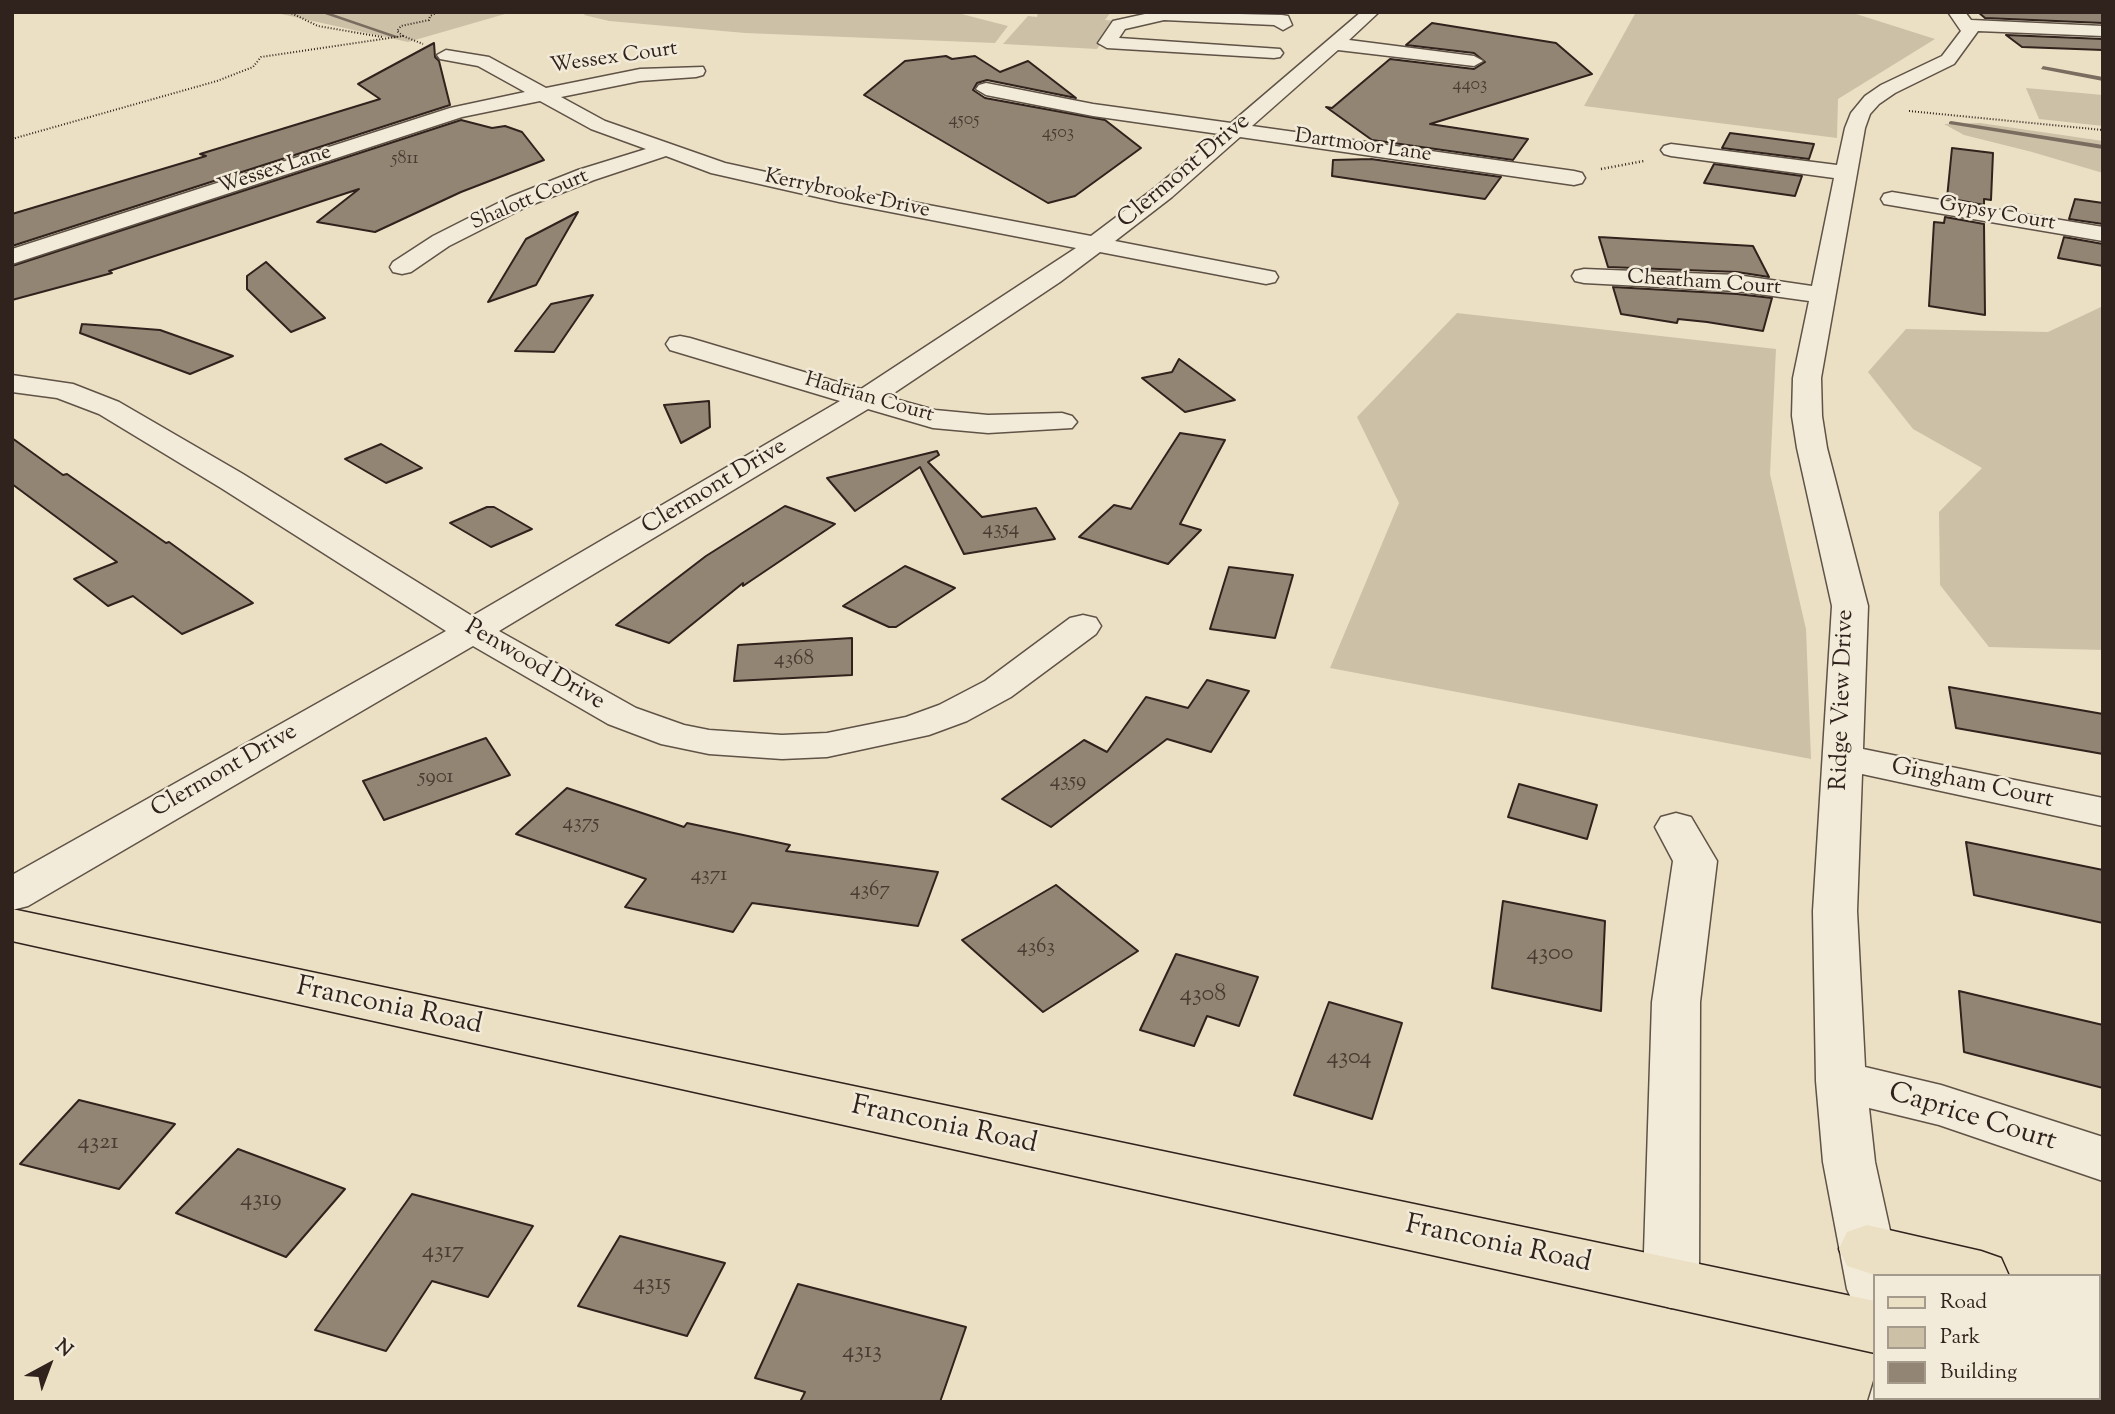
<!DOCTYPE html>
<html>
<head>
<meta charset="utf-8">
<style>
  body { margin:0 }
  #map { position:relative; width:2115px; height:1414px; overflow:hidden; background:#ece0c4; font-family:"Sorts Mill Goudy",serif }
  canvas { display:block }
  .frame { position:absolute; inset:0; border:14px solid #30221c; pointer-events:none }
  .legend { position:absolute; left:1873px; top:1274px; width:228px; height:126px; box-sizing:border-box; background:#f3ebd9; border:2px solid #a59b8d; margin:0; padding:9px 12px; list-style:none; font-size:21px; color:#30221c }
  .legend li { display:flex; align-items:center; gap:14px; height:35px }
  .legend b { width:35px; border:2px solid #a59b8d }
  .north { position:absolute; left:14px; top:1330px; width:70px; height:70px; -webkit-text-stroke:5px #f3ebd9; paint-order:stroke; rotate:41deg; font-size:19px; font-weight:700; line-height:28px; text-align:center; color:#30221c }
  .north::after { content:''; display:block; margin:auto; width:24px; height:32px; background:#30221c; clip-path:polygon(50% 0,100% 100%,50% 72%,0 100%) }
</style>
</head>
<body>
<div id="map">
<canvas width="2115" height="1414"></canvas>
<div class="frame"></div>
<ul class="legend">
<li><b style="height:9px;background:#ece0c4"></b>Road</li>
<li><b style="height:19px;background:#ccc0a7"></b>Park</li>
<li><b style="height:19px;background:#928573"></b>Building</li>
</ul>
<div class="north">N</div>
</div>
<script>
const c = document.querySelector('canvas').getContext('2d');
c.lineJoin = 'round';
function paint(path, color) { c.fillStyle = color; c.fill(path, 'evenodd'); }
const shape = rows => new Path2D(rows.map(r => 'M' + r).join(''));
function stroke(path, color, width, dash) { c.strokeStyle = color; c.lineWidth = width; c.lineCap = dash ? 'butt' : 'round'; c.setLineDash(dash || []); c.stroke(path); }
function drawText(font, color, halo, rows, align = 'center') {
  c.font = font + ' "Sorts Mill Goudy",serif'; c.lineWidth = 5; c.setLineDash([]); c.textBaseline = 'middle'; c.strokeStyle = halo; c.fillStyle = color; for (const [text, x, y, turn = 0] of rows) {
    c.save(); c.translate(x, y); c.rotate((+turn || 0) * Math.PI / 180); c.textAlign = isNaN(turn) ? turn : align; if (halo) c.strokeText(text, 0, 0); c.fillText(text, 0, 0); c.restore();
  }
}
paint(shape([
  [272,12,512,12,408,42],
  [586,12,954,12,1008,26,995,43,745,33,609,21,584,15],
  [1038,12,1111,12,1105,20,1116,21,1097,49,1003,44,1028,16,1037,17],
  [1636,12,1850,12,1935,39,1838,99,1837,138,1584,106],
  [2026,88,2103,95,2103,126,2039,119],
  [1980,123,2103,141,2103,173,2032,152,1964,135,1944,124],
  [2103,306,2103,650,1989,647,1940,585,1939,512,1982,468,1913,429,1868,372,1906,329,2048,332],
  [1457,313,1776,349,1770,474,1806,629,1811,759,1330,668,1399,503,1357,417]
]), '#ccc0a7');
paint(shape([
  [319,12,327,12,400,37,395,38,319,12],
  [2043,66,2103,77,2103,81,2041,69,2043,66],
  [1951,121,2103,145,2103,149,1949,124,1949,122,1951,121]
]), '#7a6d5f');
const building = shape([
  [1978,12,2103,12,2103,23,1985,18,1978,12],
  [1432,23,1556,43,1592,74,1430,124,1528,139,1513,160,1372,140,1326,107,1332,108,1390,59,1474,69,1485,62,1474,53,1406,45,1432,23],
  [2006,35,2103,39,2103,50,2022,47,2006,35],
  [434,43,435,57,439,61,450,105,12,246,12,214,206,156,200,154,380,99,358,84,434,43],
  [946,56,952,59,975,56,1000,72,1028,61,1076,98,987,80,977,83,973,90,985,98,1105,120,1141,148,1075,196,1048,203,864,95,905,61,946,56],
  [461,120,492,128,505,126,522,132,544,160,461,192,375,232,317,222,359,189,109,271,112,273,12,300,12,266,461,120],
  [1730,133,1814,144,1809,159,1722,148,1730,133],
  [1952,148,1993,153,1991,200,1984,199,1984,205,1947,198,1952,148],
  [1371,159,1501,177,1485,199,1332,176,1333,160,1371,159],
  [1714,164,1802,176,1795,196,1704,183,1714,164],
  [2075,199,2103,203,2103,224,2069,219,2075,199],
  [578,212,536,285,488,302,526,239,578,212],
  [1945,217,1984,224,1985,315,1929,306,1934,222,1944,223,1945,217],
  [1599,237,1753,246,1769,277,1737,272,1608,267,1599,237],
  [2064,237,2103,244,2103,266,2058,258,2064,237],
  [266,262,325,318,291,332,247,289,247,276,266,262],
  [1613,287,1737,294,1772,298,1763,331,1707,322,1678,319,1677,323,1621,314,1613,287],
  [593,295,554,352,515,351,551,304,593,295],
  [82,324,160,330,233,356,190,374,80,333,82,324],
  [1179,359,1235,400,1185,412,1142,378,1172,372,1179,359],
  [709,401,710,427,681,443,664,405,709,401],
  [1180,433,1225,440,1180,524,1201,530,1168,564,1079,537,1114,505,1131,509,1180,433],
  [12,438,63,475,67,474,166,543,169,542,253,603,182,634,133,596,108,606,74,579,117,562,12,484,12,438],
  [381,444,422,468,386,483,345,459,381,444],
  [937,451,939,455,928,462,982,517,1036,508,1055,539,964,554,920,467,855,511,827,478,937,451],
  [785,506,835,524,743,586,743,583,669,643,616,625,706,556,785,506],
  [487,507,494,507,532,529,491,547,450,523,487,507],
  [905,566,955,588,896,627,889,627,843,606,905,566],
  [1229,567,1293,575,1275,638,1210,629,1229,567],
  [852,638,852,675,734,681,738,645,852,638],
  [1207,680,1249,691,1211,752,1167,739,1051,827,1002,799,1084,740,1107,752,1146,697,1188,708,1207,680],
  [1949,687,2103,714,2103,754,1956,728,1949,687],
  [486,738,510,775,384,820,363,781,486,738],
  [1519,784,1597,805,1587,839,1508,817,1519,784],
  [567,788,684,827,687,823,790,845,786,851,938,872,918,926,752,903,733,932,625,907,646,879,516,834,567,788],
  [1966,842,2103,870,2103,923,1974,895,1966,842],
  [1056,885,1138,951,1043,1012,962,940,1056,885],
  [1503,901,1605,921,1601,1011,1492,988,1503,901],
  [1176,954,1258,977,1239,1026,1207,1016,1194,1046,1140,1030,1176,954],
  [1959,991,2103,1025,2103,1088,1964,1052,1959,991],
  [1329,1002,1402,1023,1372,1119,1294,1095,1329,1002],
  [79,1100,175,1124,119,1189,20,1164,79,1100],
  [238,1149,345,1189,286,1257,176,1213,238,1149],
  [412,1194,533,1226,488,1297,432,1281,386,1351,315,1330,412,1194],
  [620,1236,725,1263,687,1336,578,1306,620,1236],
  [798,1284,966,1327,940,1402,800,1402,805,1392,755,1378,798,1284]
]);
paint(building, '#928573');
stroke(building, '#30221c', 2);
const minor = shape([
  [1154,12,1282,15,1288,16,1292,25,1283,30,1274,25,1164,20,1125,29,1119,38,1280,49,1283,53,1280,57,1274,58,1107,48,1098,43,1113,21,1154,12],
  [1361,12,1379,12,1349,40,1474,56,1483,61,1474,66,1338,50,1252,126,1574,171,1582,173,1585,178,1582,183,1574,185,1240,137,1172,197,1115,241,1275,272,1278,277,1275,282,1266,284,1100,252,1060,282,888,397,935,410,988,415,1062,413,1072,416,1077,422,1072,428,988,433,933,428,868,409,499,631,636,708,684,725,709,730,782,735,827,733,906,717,939,705,985,681,1070,618,1083,615,1096,618,1101,626,1096,634,1011,697,967,721,929,735,827,757,782,759,709,754,661,744,608,724,473,646,28,906,12,910,12,875,446,631,221,488,99,414,57,398,12,392,12,375,73,384,119,402,243,474,472,616,840,401,670,350,666,344,670,338,680,336,690,338,861,389,1076,248,839,202,711,173,666,156,594,180,526,207,449,246,411,272,402,274,393,272,390,267,393,262,433,236,510,197,578,170,646,149,591,129,540,101,462,117,12,264,12,249,450,108,525,92,478,66,440,59,437,55,446,50,489,57,546,88,640,69,703,67,705,71,703,75,696,77,640,81,561,97,605,121,725,163,839,188,1091,236,1156,187,1219,134,1093,116,986,95,976,89,979,85,986,83,1093,104,1231,123,1361,12],
  [1948,12,1965,12,1971,20,2103,26,2103,36,1978,31,1954,64,1895,93,1879,104,1870,114,1865,128,1821,378,1822,416,1827,448,1868,606,1863,749,2103,798,2103,826,1862,774,1857,911,1865,1067,1941,1085,2103,1137,2103,1181,1939,1125,1869,1108,1875,1162,1900,1276,1875,1276,1875,1314,1855,1307,1847,1289,1823,1162,1816,1081,1813,911,1832,606,1797,448,1792,416,1793,378,1809,301,1737,291,1584,283,1575,281,1572,276,1575,271,1584,269,1737,275,1812,286,1834,178,1671,156,1664,154,1661,150,1664,146,1671,144,1837,165,1845,128,1851,113,1865,96,1881,85,1942,56,1961,31,1948,12],
  [1892,192,2103,227,2103,241,1884,204,1881,199,1884,194,1892,192],
  [1676,813,1691,817,1717,861,1700,1002,1699,1283,1691,1301,1671,1308,1651,1301,1643,1283,1652,1002,1673,861,1655,827,1661,817,1676,813],
  [1875,1379,1875,1398,1927,1398,1928,1402,1868,1402,1875,1379]
]);
const major = shape([
  [12,909,1875,1301,1875,1353,12,941,12,909],
  [1867,1225,1981,1251,2001,1258,2009,1276,1878,1276,1847,1266,1839,1249,1847,1232,1867,1225],
  [2099,1277,2103,1278,2103,1330,2099,1329,2099,1277],
  [2099,1348,2103,1349,2103,1402,2094,1402,2085,1398,2099,1398,2099,1348]
]);
stroke(minor, '#5f5246', 3);
stroke(major, '#30221c', 3);
stroke(shape([
  [289,12,318,26,382,37],
  [403,36,397,31,401,26,429,20,430,16,438,12],
  [1909,111,2103,130],
  [12,139,217,81,253,67,261,57,403,36,423,44]
]), '#30221c', 2, [1, 2]);
stroke(shape([
  [1601,169,1644,161]
]), '#30221c', 2.5, [1, 2.5]);
paint(minor, '#f3ebd9');
paint(major, '#ece0c4');
drawText('18px', '#483b32', null, [
  ["4403",1470,86],
  ["4505",964,121],
  ["4503",1058,134],
  ["5811",405,160]
]);
drawText('21px', '#30221c', '#f3ebd9', [
  ["Wessex Court",614,59,-8],
  ["Dartmoor Lane",1363,147,8],
  ["Wessex Lane",275,171,-18],
  ["Kerrybrooke Drive",847,195,12],
  ["Shalott Court",530,201,-23],
  ["Gypsy Court",1997,215,10],
  ["Cheatham Court",1704,284,4],
  ["Hadrian Court",869,399,16]
]);
drawText('21px', '#483b32', null, [
  ["4354",1001,530],
  ["4368",794,660],
  ["5901",436,778],
  ["4359",1068,782],
  ["4375",581,824],
  ["4371",709,876],
  ["4367",870,891],
  ["4363",1036,948]
]);
drawText('24px', '#30221c', '#f3ebd9', [
  ["Clermont Drive",1185,172,-40],
  ["Clermont Drive",715,488,-31],
  ["Penwood Drive",534,666,30],
  ["Ridge View Drive",1844,700,-88],
  ["Clermont Drive",225,772,-30],
  ["Gingham Court",1972,785,12]
]);
drawText('24px', '#483b32', null, [
  ["4300",1550,955],
  ["4308",1203,996],
  ["4304",1349,1059],
  ["4321",98,1144],
  ["4319",261,1201],
  ["4317",443,1253],
  ["4315",652,1285],
  ["4313",862,1353]
]);
drawText('28px', '#30221c', '#f3ebd9', [
  ["Franconia Road",389,1008,12],
  ["Caprice Court",1972,1119,17],
  ["Franconia Road",944,1127,12],
  ["Franconia Road",1498,1246,12]
]);
</script>
</body>
</html>
